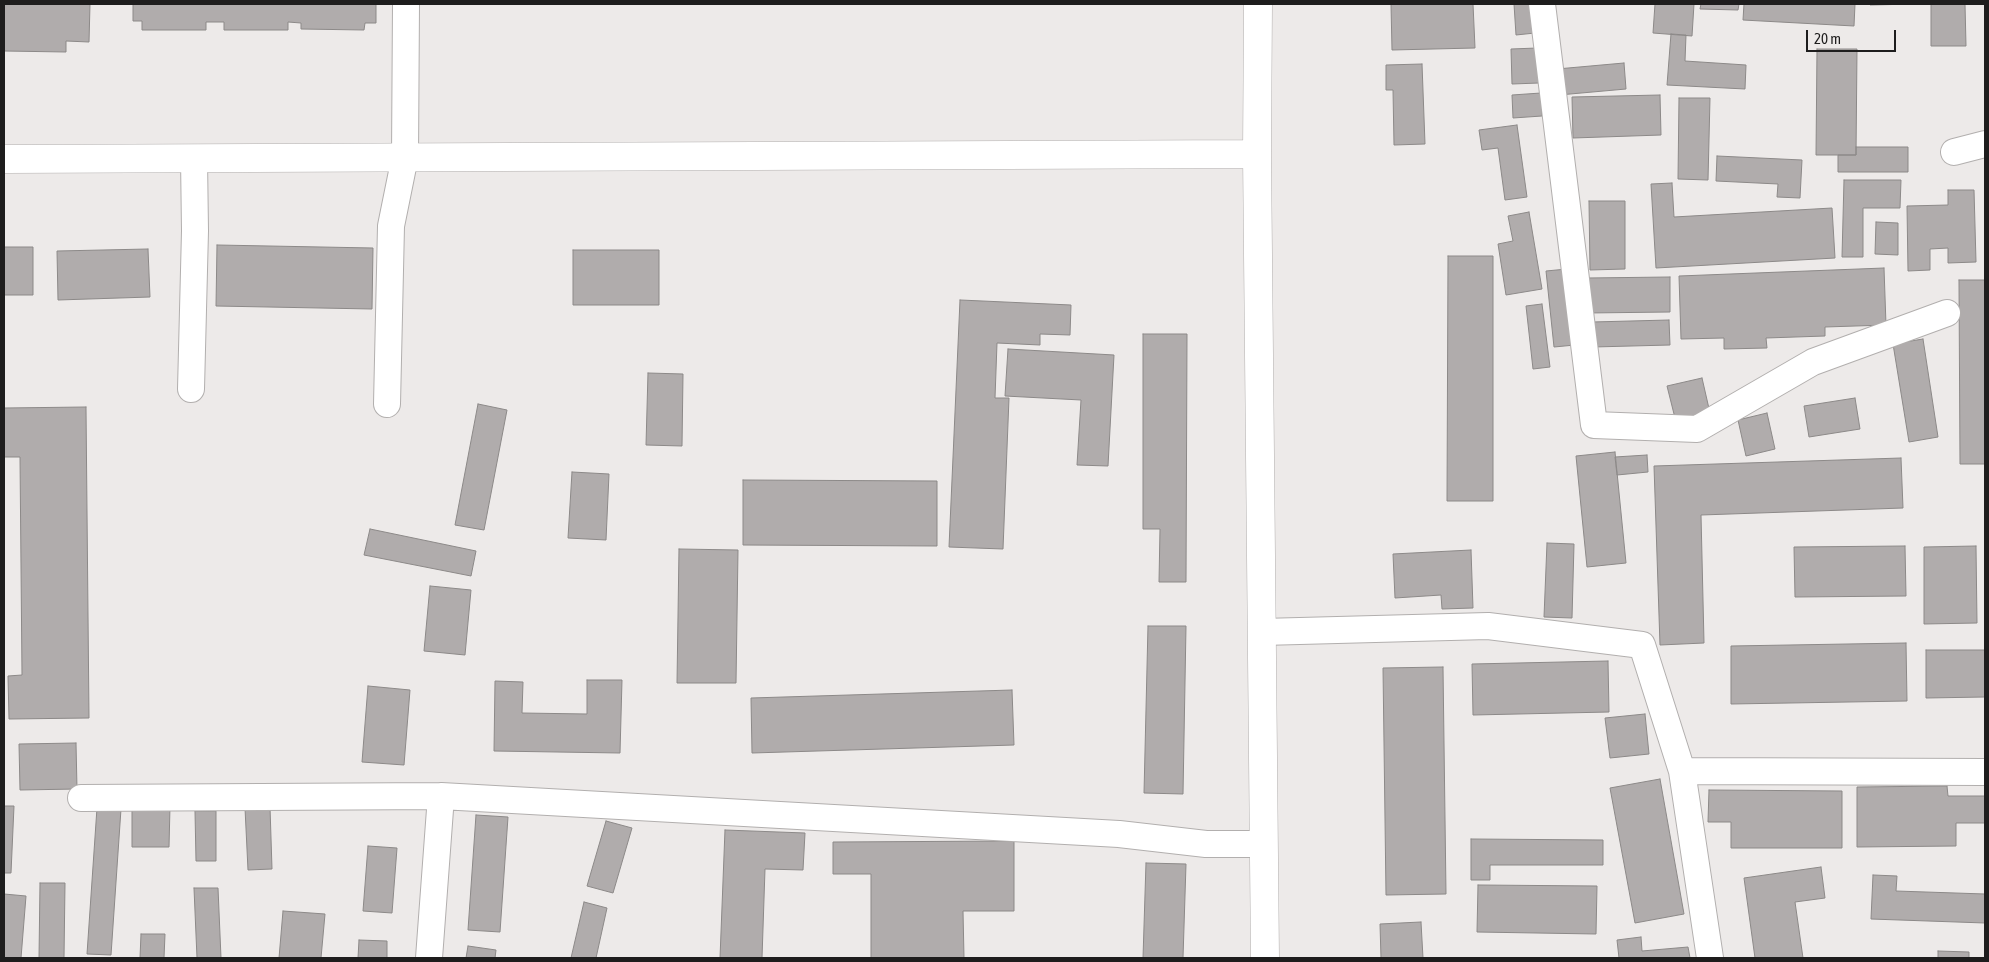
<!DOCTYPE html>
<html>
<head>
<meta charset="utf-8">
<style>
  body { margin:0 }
  #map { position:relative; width:1989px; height:962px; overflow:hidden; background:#edeae9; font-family:"Asap Condensed",sans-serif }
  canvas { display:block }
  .frame { position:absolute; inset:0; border:5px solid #1e1d1d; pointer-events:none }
  .scale { position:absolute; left:1806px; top:30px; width:90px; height:22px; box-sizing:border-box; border:2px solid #1e1d1d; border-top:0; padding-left:6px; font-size:15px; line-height:18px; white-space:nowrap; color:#1e1d1d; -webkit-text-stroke:4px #edeae9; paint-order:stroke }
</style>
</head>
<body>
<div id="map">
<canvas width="1989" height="962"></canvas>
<div class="frame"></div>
<div class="scale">20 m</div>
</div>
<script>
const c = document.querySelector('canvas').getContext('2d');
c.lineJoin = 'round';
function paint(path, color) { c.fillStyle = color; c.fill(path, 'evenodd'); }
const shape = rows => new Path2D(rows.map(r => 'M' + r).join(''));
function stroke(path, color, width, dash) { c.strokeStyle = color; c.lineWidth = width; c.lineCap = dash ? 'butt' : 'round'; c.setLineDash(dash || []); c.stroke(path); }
const building = shape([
  [4,4,90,4,89,42,66,41,66,52,4,51,4,4],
  [133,4,376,4,376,23,365,23,364,30,301,29,301,23,288,22,288,30,224,30,224,22,206,22,206,30,142,30,142,21,133,21,133,4],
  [1391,4,1473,4,1475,48,1392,50,1391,4],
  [1514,4,1533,4,1535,33,1516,35,1514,4],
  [1655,4,1694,4,1692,36,1653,33,1655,4],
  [1701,4,1739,4,1738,10,1700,9,1701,4],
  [1744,4,1855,4,1854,26,1743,20,1744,4],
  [1870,4,1915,4,1870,5,1870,4],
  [1931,4,1965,4,1966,46,1931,46,1931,4],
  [1671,34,1686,35,1685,61,1746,65,1745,89,1667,85,1671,34],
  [1537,48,1539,83,1512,84,1511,49,1537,48],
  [1817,49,1857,49,1856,155,1816,155,1817,49],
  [1624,63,1626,89,1559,95,1557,69,1624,63],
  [1422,64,1425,144,1394,145,1393,90,1386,90,1386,65,1422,64],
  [1541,93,1542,116,1513,118,1512,95,1541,93],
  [1660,95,1661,135,1573,138,1572,97,1660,95],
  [1679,98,1710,98,1708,180,1678,179,1679,98],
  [1517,125,1527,197,1505,200,1498,148,1482,150,1479,130,1517,125],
  [1856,147,1908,147,1908,172,1838,172,1838,155,1856,155,1856,147],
  [1717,156,1802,160,1800,198,1777,197,1778,184,1716,181,1717,156],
  [1844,180,1901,180,1900,208,1863,208,1863,257,1842,257,1844,180],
  [1672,183,1674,217,1832,208,1835,258,1656,268,1651,184,1672,183],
  [1948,190,1974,190,1976,262,1948,263,1948,248,1930,249,1930,270,1908,271,1907,206,1948,205,1948,190],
  [1589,201,1625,201,1625,269,1590,270,1589,201],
  [1529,212,1542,289,1506,295,1498,244,1513,241,1508,216,1529,212],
  [1876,222,1898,223,1898,255,1875,254,1876,222],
  [217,245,373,248,372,309,216,306,217,245],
  [4,247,33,247,33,295,4,295,4,247],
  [148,249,150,297,58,300,57,251,148,249],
  [573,250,659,250,659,305,573,305,573,250],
  [1448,256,1493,256,1493,501,1447,501,1448,256],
  [1884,268,1886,325,1825,327,1825,336,1766,338,1767,348,1724,349,1724,338,1681,339,1679,276,1884,268],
  [1567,269,1575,345,1554,347,1546,271,1567,269],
  [1670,277,1670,312,1587,313,1587,278,1670,277],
  [1959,280,1985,280,1985,464,1960,464,1959,280],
  [960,300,1071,305,1070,335,1040,334,1040,345,997,343,995,398,1009,398,1003,549,949,547,960,300],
  [1542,304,1550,367,1533,369,1526,306,1542,304],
  [1669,320,1670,345,1593,347,1592,322,1669,320],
  [1143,334,1187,334,1186,582,1159,582,1160,529,1143,529,1143,334],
  [1923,339,1938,437,1909,442,1893,344,1923,339],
  [1008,349,1114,355,1108,466,1077,465,1081,400,1005,396,1008,349],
  [648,373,683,374,682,446,646,445,648,373],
  [1702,378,1710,413,1676,422,1667,386,1702,378],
  [1855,398,1860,429,1809,437,1804,406,1855,398],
  [478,404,507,410,484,530,455,525,478,404],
  [86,407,89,718,9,719,8,676,22,675,20,457,4,457,4,408,86,407],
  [1767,413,1775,449,1746,456,1738,420,1767,413],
  [1615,452,1626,563,1587,567,1576,456,1615,452],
  [1647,455,1648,472,1617,475,1615,457,1647,455],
  [1901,458,1903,508,1701,515,1704,643,1660,645,1654,466,1901,458],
  [572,472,609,474,606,540,568,538,572,472],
  [743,480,937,481,937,546,743,545,743,480],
  [370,529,476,551,471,576,364,555,370,529],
  [1547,543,1574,544,1572,618,1544,617,1547,543],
  [1905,546,1906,596,1795,597,1794,547,1905,546],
  [1976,546,1977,623,1924,624,1924,547,1976,546],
  [679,549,738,550,736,683,677,683,679,549],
  [1471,550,1473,608,1442,609,1441,595,1395,598,1393,554,1471,550],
  [430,586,471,590,465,655,424,651,430,586],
  [1148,626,1186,626,1183,794,1144,793,1148,626],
  [1906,643,1907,701,1731,704,1731,646,1906,643],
  [1926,650,1985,650,1985,697,1926,698,1926,650],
  [1608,661,1609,712,1473,715,1472,664,1608,661],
  [1443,667,1446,894,1386,895,1383,668,1443,667],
  [587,680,622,680,620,753,494,751,495,681,523,682,522,713,587,714,587,680],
  [368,686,410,690,404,765,362,762,368,686],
  [1012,690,1014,745,752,753,751,698,1012,690],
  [1645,714,1649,754,1610,758,1605,718,1645,714],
  [76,743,77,789,20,790,19,744,76,743],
  [1660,779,1684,914,1635,923,1610,788,1660,779],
  [1947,786,1948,796,1985,796,1985,823,1956,823,1956,846,1857,847,1857,787,1947,786],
  [1709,790,1842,791,1842,848,1731,848,1731,822,1708,822,1709,790],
  [4,806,14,806,11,873,4,873,4,806],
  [132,806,170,806,169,847,132,847,132,806],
  [270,807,272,869,248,870,245,808,270,807],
  [97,808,121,809,111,955,87,954,97,808],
  [195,811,216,811,216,861,196,861,195,811],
  [476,815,508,817,500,932,468,930,476,815],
  [606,821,632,828,613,893,587,886,606,821],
  [725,830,805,833,803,870,765,869,762,958,720,958,725,830],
  [1471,839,1603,840,1603,865,1490,865,1490,880,1471,880,1471,839],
  [1014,841,1014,911,963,911,964,958,871,958,871,874,833,874,833,842,1014,841],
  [368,846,397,848,392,913,363,911,368,846],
  [1146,863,1186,864,1183,958,1143,958,1146,863],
  [1821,867,1825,898,1795,902,1803,958,1755,958,1744,878,1821,867],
  [1873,875,1897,876,1896,891,1985,894,1985,923,1871,919,1873,875],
  [40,883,65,883,64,958,39,958,40,883],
  [1478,885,1597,886,1596,934,1477,932,1478,885],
  [194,888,218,888,221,958,197,958,194,888],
  [4,894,26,896,21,958,4,958,4,894],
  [584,902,607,908,596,958,571,958,584,902],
  [283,911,325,914,321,958,279,958,283,911],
  [1421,922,1423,958,1381,958,1380,924,1421,922],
  [141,934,165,934,164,958,140,958,141,934],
  [1641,937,1642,951,1688,947,1690,958,1619,958,1617,940,1641,937],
  [359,940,387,941,387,958,358,958,359,940],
  [468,946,496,950,495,958,466,958,468,946],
  [1938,951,1969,952,1969,958,1938,958,1938,951]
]);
paint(building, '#b0acac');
stroke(building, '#8c8988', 1);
const street = shape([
  [1542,4,1594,425,1697,429,1813,362,1947,313],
  [1954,152,1985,144],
  [191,389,195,231,194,158],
  [387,404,391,226,405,157,406,4],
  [1262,632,1488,626,1642,645,1682,771,1710,958],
  [1682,771,1985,772],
  [441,796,1119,834,1206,844,1264,844],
  [81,798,441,796,429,958]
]);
const secondary = shape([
  [1258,4,1257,154,1265,958],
  [4,159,1257,154]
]);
stroke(street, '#b2afae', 28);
stroke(secondary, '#b2afae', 29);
stroke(street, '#fff', 26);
stroke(secondary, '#fff', 28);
</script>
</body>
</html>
